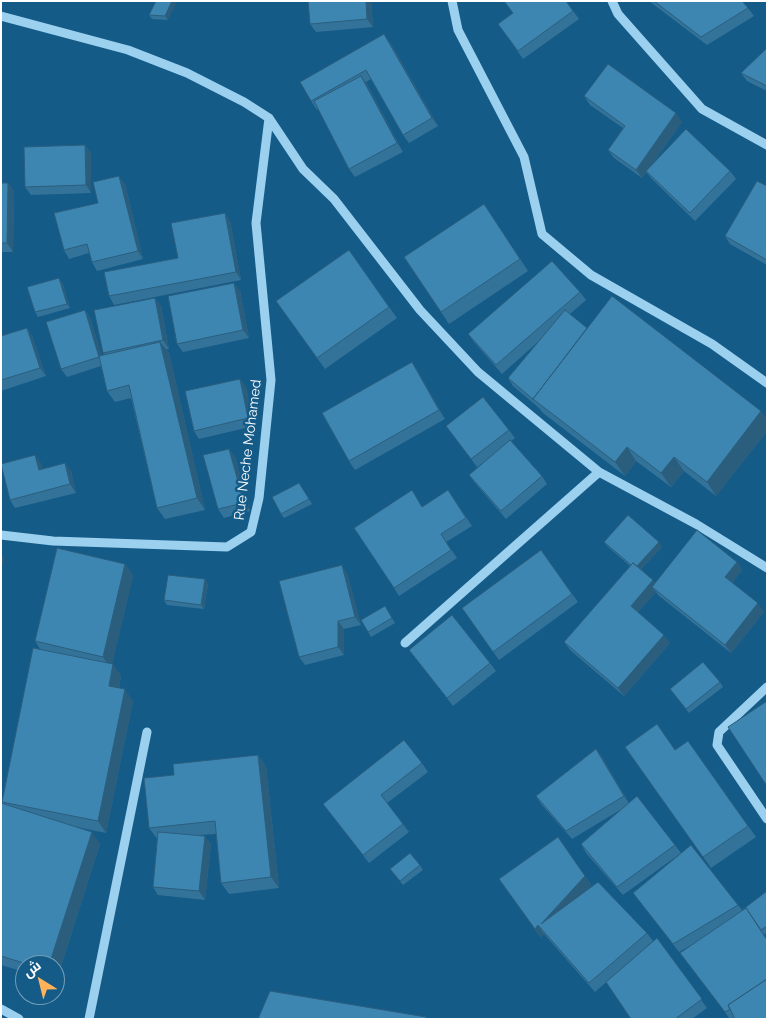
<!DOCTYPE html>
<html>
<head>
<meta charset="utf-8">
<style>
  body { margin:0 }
  #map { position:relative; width:768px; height:1020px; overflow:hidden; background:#155b88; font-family:Raleway,Cairo,sans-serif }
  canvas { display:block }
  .frame { position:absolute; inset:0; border:2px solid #fff; pointer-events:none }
  .north { position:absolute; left:15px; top:955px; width:50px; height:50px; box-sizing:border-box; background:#155b88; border:1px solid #739db8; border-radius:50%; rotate:324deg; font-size:14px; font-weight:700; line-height:20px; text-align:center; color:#fff }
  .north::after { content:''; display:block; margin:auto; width:18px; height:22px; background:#ffb25a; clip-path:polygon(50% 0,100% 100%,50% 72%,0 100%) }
</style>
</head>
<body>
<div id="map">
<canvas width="768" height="1020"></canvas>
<div class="frame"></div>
<div class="north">ش</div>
</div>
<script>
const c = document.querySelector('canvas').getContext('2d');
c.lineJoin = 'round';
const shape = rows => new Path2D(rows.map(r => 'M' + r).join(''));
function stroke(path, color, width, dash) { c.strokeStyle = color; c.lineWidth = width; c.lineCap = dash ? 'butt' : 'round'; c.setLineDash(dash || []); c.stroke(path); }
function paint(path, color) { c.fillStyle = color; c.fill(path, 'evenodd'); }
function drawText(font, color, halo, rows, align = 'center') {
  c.font = font + ' Raleway,sans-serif'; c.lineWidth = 5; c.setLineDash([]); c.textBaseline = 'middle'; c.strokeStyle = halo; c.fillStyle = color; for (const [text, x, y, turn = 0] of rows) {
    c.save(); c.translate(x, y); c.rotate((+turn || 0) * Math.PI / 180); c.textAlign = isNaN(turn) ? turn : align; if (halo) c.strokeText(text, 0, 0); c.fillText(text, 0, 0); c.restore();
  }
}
stroke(shape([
  [452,1,458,30,524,157,542,234,591,275,712,344,767,383],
  [612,1,618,14,702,109,767,145],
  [1,16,128,50,187,73,244,102,269,118,303,169,334,199,420,310,478,372,599,472,696,524,767,568],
  [1,535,53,541,227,547,251,532,259,498,271,380,256,223,269,118],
  [405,643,599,472],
  [767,687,719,732,717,745,767,819],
  [1,1009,19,1019],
  [89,1019,147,732]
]), '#9cd0ef', 9);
paint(shape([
  [156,1,168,20,152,19,149,15],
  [371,1,373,27,316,32,310,24],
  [566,1,579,19,523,59,498,24,513,13],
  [649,1,742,1,748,8,754,16,707,45],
  [390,42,438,126,409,143,403,135,371,79,366,82,403,152,355,177,349,169,318,109,317,110,311,101],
  [767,48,767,91,747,81,741,73],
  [584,96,682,122,650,167,730,171,736,179,695,221,652,179,646,172,642,178,614,158,608,150,623,128,590,105],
  [85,145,91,154,91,193,31,195,25,187],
  [1,183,14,191,13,252,1,252],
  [125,184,143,259,97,271,92,262,89,253,69,259,64,250],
  [767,186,767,265,730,244,725,236],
  [225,213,230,221,241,280,114,305,109,296,178,258],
  [492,216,528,271,449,324,404,257],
  [349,250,397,318,325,369,276,301],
  [62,282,70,308,38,317,35,312],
  [240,291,249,338,183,352,177,344],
  [580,292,586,300,570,314,587,328,767,419,767,431,716,496,684,471,671,487,636,461,625,476,543,413,539,408,513,386,508,378,539,341,502,374,474,342,468,334],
  [161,306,169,349,166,349,169,353,205,510,165,519,157,508,131,398,115,402,107,391,101,366,67,377,61,369,85,310,90,318,102,356,105,355,103,353],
  [27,328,32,336,46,376,1,391,1,336],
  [412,362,417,370,445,419,355,470,349,461],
  [240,379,246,387,254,426,199,439,194,431],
  [446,426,509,430,515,438,511,441,542,476,547,484,506,519,475,483,469,475,484,462,477,467],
  [229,449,235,457,250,511,224,518,218,509],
  [41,463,42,469,71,471,76,493,15,508,10,500],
  [299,483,312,504,284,518,281,514],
  [448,490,472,526,446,542,457,558,399,596,394,588,423,507],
  [604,542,662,547,641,569,655,583,737,562,742,570,732,583,764,612,731,653,658,595,656,592,638,612,670,643,624,696,570,650,564,642,630,566,607,546],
  [541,550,578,602,499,660,462,608],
  [125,564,133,576,112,664,121,676,119,688,133,701,106,833,76,827,100,844,56,982,55,965,25,965,25,972,1,965,1,803,3,803,2,802,40,649,35,641],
  [347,573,361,625,344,629,344,655,305,665,299,657],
  [208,583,204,609,167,605,164,600],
  [385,606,395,623,371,637,368,632],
  [409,650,490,663,496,671,453,706],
  [720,682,723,687,689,713,670,689],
  [688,741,756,837,711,868,625,747,675,750],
  [596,749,602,757,629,803,675,845,681,853,738,905,742,910,767,891,767,932,764,935,735,1018,733,1019,730,1019,680,953,691,945,679,952,633,893,681,853,623,895,586,853,581,844,620,810,572,839,541,804,536,796],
  [258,755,266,767,279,888,229,894,221,883,216,834,199,835,211,844,205,900,158,895,153,887,158,840,149,828,174,775],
  [422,763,428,772,387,803,409,832,369,863,323,804],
  [558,837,591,885,583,893,647,933,653,941,595,992,544,934,541,938,499,879],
  [420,865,423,870,403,885,390,869],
  [657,938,707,1008,692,1019,631,1019]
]), '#347399');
paint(shape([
  [172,1,177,1,168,20,165,16],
  [366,1,371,1,373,27,367,19],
  [384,34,390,42,438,126,432,118],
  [361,76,367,84,403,152,397,143],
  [676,113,682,122,642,178,636,170],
  [85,145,91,154,91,193,86,185],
  [119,176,125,184,143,259,138,251],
  [8,183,14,191,13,252,7,243],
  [225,213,230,221,241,280,236,272],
  [59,278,62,282,70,308,67,304],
  [234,283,240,291,249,338,243,330],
  [155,298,161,306,169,349,163,340],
  [85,310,90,318,105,365,99,357],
  [27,328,32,336,46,376,40,368],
  [160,342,169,353,205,510,197,498],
  [412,362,417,370,445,419,439,410],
  [240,379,246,387,254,426,248,418],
  [761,411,767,419,767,431,716,496,707,482],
  [627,447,636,461,625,476,615,462],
  [229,449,235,457,250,511,244,503],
  [35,455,41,463,45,478,39,470],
  [674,457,684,471,671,487,661,473],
  [65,463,71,471,76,493,70,484],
  [659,542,662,547,637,573,634,569],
  [1,554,4,558,1,572],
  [737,562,742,570,731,585,725,577],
  [125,564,133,576,111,669,103,657],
  [342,565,347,573,361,625,355,617],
  [205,579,208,583,204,609,201,605],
  [653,580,659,589,652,587,656,592,636,614,631,606],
  [758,603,764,612,731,653,725,645],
  [338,621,344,629,344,655,338,647],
  [664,635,670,643,624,696,618,688],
  [113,664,121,676,117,698,109,686],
  [125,689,133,701,106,833,98,821],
  [596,749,602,757,630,805,624,796],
  [258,755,266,767,279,888,271,877],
  [92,832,100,844,56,982,55,965,49,965],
  [205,836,211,844,205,900,199,891],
  [585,876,591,885,547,932,541,924],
  [538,925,544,934,541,938,535,929]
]), '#2b5e7d');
const building = shape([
  [156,1,172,1,165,16,149,15,156,1],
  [308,1,366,1,367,19,310,24,308,1],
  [504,1,566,1,573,11,518,51,498,24,513,13,504,1],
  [654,1,742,1,748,8,701,37,654,1],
  [384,34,432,118,403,135,366,70,311,101,300,82,384,34],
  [767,48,767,86,741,73,767,48],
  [608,64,676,113,636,170,608,150,625,126,584,96,608,64],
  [361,76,397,143,349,169,314,101,361,76],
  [686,129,730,171,690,213,646,171,686,129],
  [85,145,86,185,25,187,24,147,85,145],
  [119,176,138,251,92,262,87,244,64,250,54,213,98,203,93,182,119,176],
  [757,181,767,186,767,260,725,236,757,181],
  [1,183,8,183,7,243,1,243,1,183],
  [484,204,520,259,441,312,404,257,484,204],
  [225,213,236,272,109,296,104,272,178,258,171,223,225,213],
  [349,250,389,307,317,358,276,301,349,250],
  [552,261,580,292,496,365,468,334,552,261],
  [59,278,67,304,35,312,27,287,59,278],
  [234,283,243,330,177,344,168,296,234,283],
  [612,296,761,411,707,482,674,457,661,473,627,447,615,462,533,399,612,296],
  [155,298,163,340,103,353,94,310,155,298],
  [85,310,99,357,61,369,46,322,85,310],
  [565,310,587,328,533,399,534,400,508,378,565,310],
  [27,328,40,368,1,380,1,336,27,328],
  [160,342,197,498,157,508,129,385,107,391,99,356,160,342],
  [412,362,439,410,349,461,322,413,412,362],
  [240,379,248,418,194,431,185,391,240,379],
  [483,397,509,430,471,459,446,426,483,397],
  [510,440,542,476,501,511,469,475,510,440],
  [229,449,244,503,218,509,203,455,229,449],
  [35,455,39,470,65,463,70,484,10,500,1,464,35,455],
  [299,483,309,499,281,514,272,497,299,483],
  [412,490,422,507,448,490,466,518,441,534,451,550,394,588,354,528,412,490],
  [628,515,659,542,637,566,633,563,631,565,604,542,628,515],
  [697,530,737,562,725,577,758,603,725,645,652,587,697,530],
  [57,548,125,564,103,657,35,641,57,548],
  [541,550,572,594,493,652,462,608,541,550],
  [633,563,653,580,631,606,664,635,618,688,564,642,633,563],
  [342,565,355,617,338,621,338,647,299,657,279,581,342,565],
  [168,575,205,579,201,605,164,600,168,575],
  [385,606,392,618,368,632,361,620,385,606],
  [452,615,490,663,447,698,409,650,452,615],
  [33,648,113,664,109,686,125,689,98,821,2,802,33,648],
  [703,662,720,682,686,709,670,689,703,662],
  [767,701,767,786,728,727,767,701],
  [657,724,675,750,688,741,748,826,703,857,625,747,657,724],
  [404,740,422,763,381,795,403,824,363,855,323,804,404,740],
  [596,749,624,796,566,831,536,796,596,749],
  [258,755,271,877,221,883,215,821,149,828,144,778,174,775,173,764,258,755],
  [637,796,675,845,617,887,581,844,637,796],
  [1,803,92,832,49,965,30,965,1,956,1,803],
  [158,832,205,836,199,891,153,887,158,832],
  [558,837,585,876,541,924,598,882,647,933,589,983,538,925,535,929,499,879,558,837],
  [691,845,738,905,673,944,633,893,691,845],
  [410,853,420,865,400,881,390,869,410,853],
  [767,891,767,926,761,930,746,908,742,910,767,891],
  [746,908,767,940,767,979,728,1005,730,1009,725,1012,680,953,746,908],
  [657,938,702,999,675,1019,631,1019,606,982,657,938],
  [767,979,767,1019,735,1019,728,1005,767,979],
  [270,991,426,1017,427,1019,258,1019,270,991]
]);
paint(building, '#3d86b2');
stroke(building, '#2b5e7d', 1);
drawText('14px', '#fff', '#155b88', [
  ["Rue Neche Mohamed",248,450,-83]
]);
</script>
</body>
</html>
